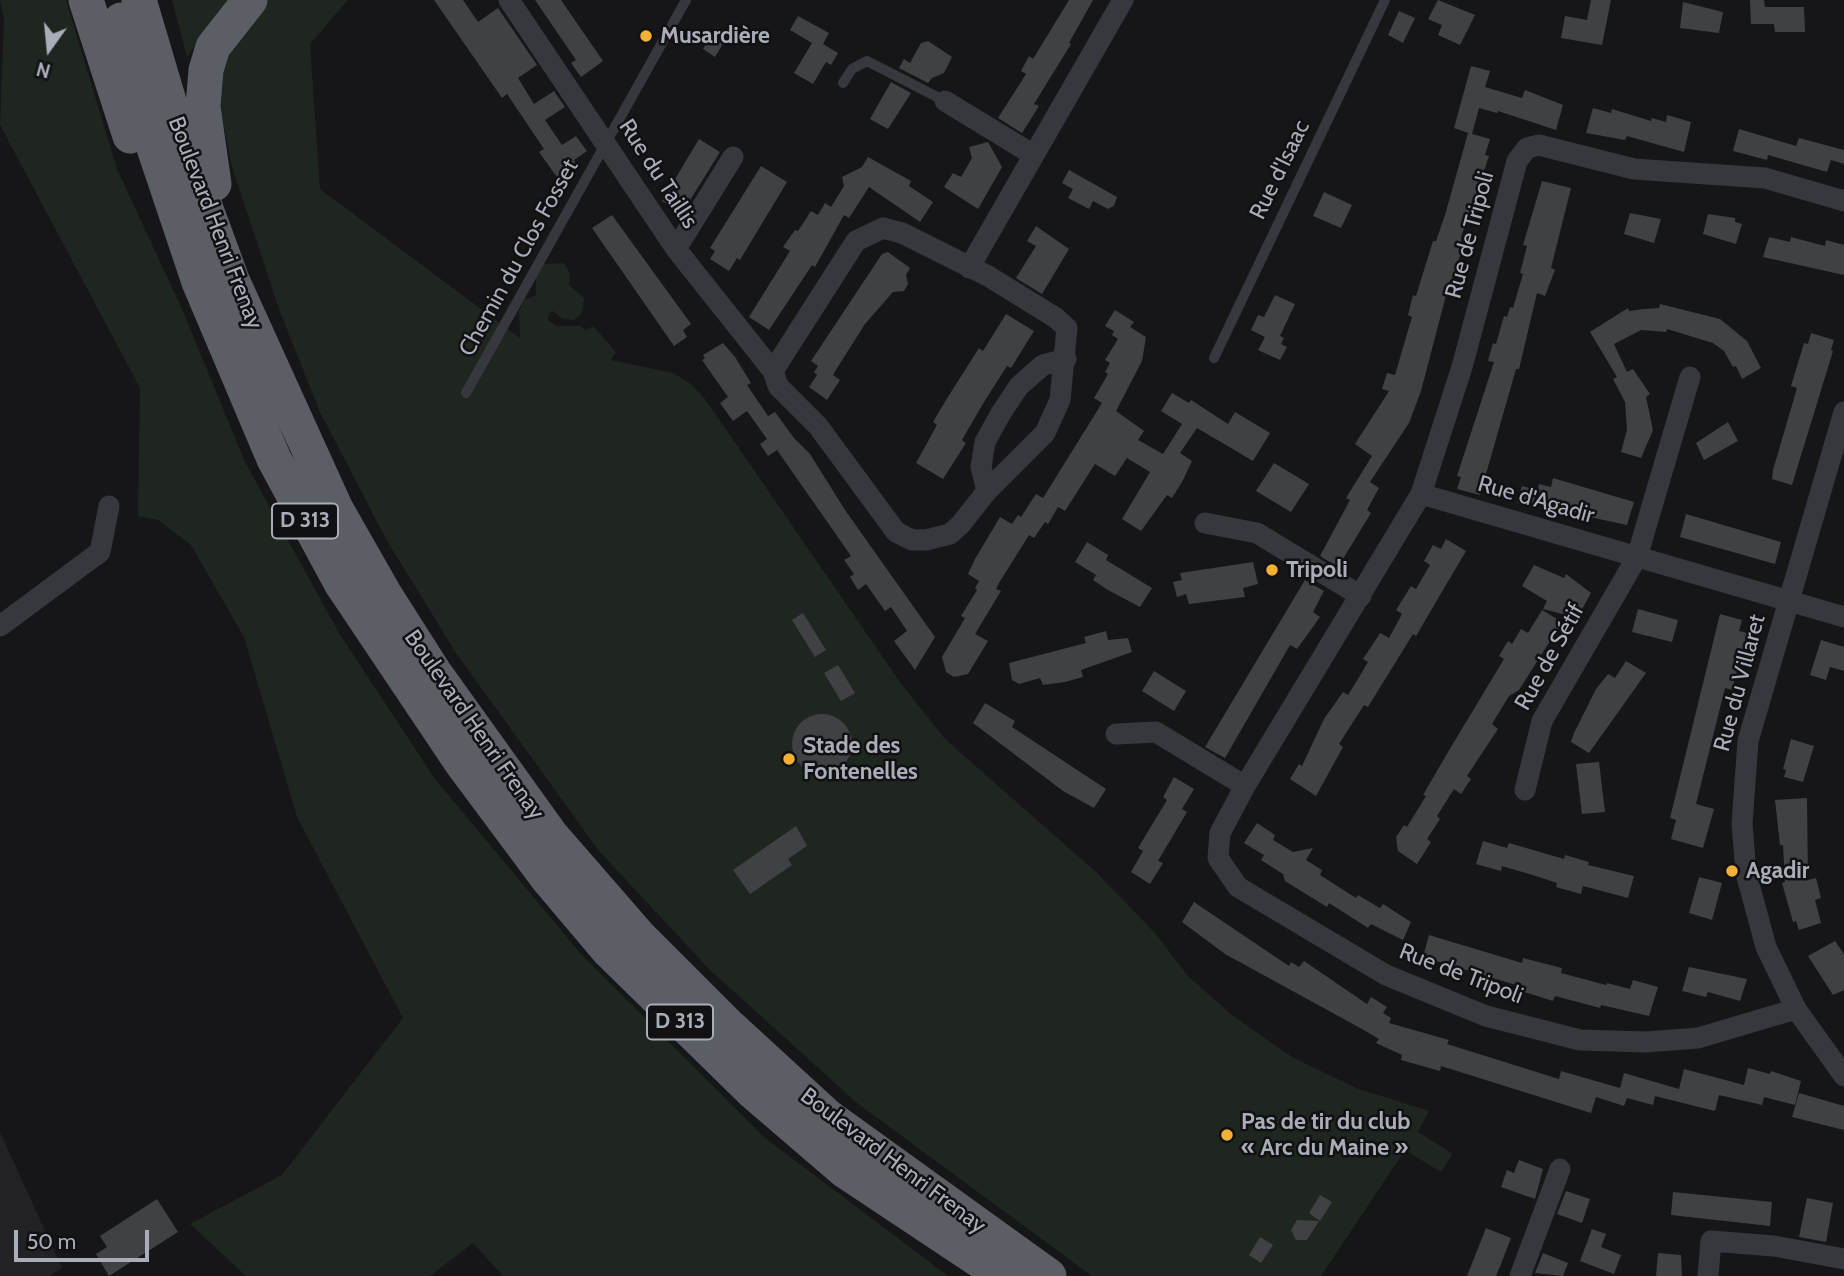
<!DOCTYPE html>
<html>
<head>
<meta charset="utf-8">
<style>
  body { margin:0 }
  #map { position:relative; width:1844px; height:1276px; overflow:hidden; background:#161618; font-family:Cabin,sans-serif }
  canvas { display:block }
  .north { position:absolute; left:14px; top:14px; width:70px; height:70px; -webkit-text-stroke:5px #111113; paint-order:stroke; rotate:195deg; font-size:19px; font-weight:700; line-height:28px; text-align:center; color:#a8adb8 }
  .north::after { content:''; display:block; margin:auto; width:24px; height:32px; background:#a8adb8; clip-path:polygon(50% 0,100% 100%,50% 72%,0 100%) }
  .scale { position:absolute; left:14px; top:1230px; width:135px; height:32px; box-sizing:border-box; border:4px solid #a8adb8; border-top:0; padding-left:9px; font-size:21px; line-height:24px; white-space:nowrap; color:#a8adb8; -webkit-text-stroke:5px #111113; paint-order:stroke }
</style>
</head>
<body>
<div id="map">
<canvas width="1844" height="1276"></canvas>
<div class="north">N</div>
<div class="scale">50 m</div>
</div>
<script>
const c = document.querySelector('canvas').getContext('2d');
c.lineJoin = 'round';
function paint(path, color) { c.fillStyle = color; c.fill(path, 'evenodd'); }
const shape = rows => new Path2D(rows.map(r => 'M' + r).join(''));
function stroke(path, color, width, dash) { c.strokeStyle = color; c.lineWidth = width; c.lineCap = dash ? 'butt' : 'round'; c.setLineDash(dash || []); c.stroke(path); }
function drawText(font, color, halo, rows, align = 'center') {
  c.font = font + ' Cabin,sans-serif'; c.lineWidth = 5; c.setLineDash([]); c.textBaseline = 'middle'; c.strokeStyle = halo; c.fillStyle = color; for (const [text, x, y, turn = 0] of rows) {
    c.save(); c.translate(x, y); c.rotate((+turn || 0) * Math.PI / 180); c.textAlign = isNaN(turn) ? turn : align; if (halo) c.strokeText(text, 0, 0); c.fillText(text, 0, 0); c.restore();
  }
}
paint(shape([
  [0,1132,62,1268,50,1276,0,1276]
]), '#222225');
paint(shape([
  [0,0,66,0,117,169,182,309,245,462,339,633,435,779,581,954,764,1137,948,1276,503,1276,473,1243,430,1276,246,1276,190,1224,282,1175,403,1018,297,817,244,637,191,545,158,520,138,516,140,388,0,125,4,20],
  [172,0,229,0,187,57],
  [263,0,348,0,310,44,320,189,520,338,519,311,524,300,536,295,536,275,543,264,564,263,570,274,569,285,584,298,582,313,574,320,563,319,553,311,549,314,548,320,557,326,580,326,586,330,593,326,616,352,611,360,673,373,690,383,705,399,902,685,945,739,1096,872,1155,933,1188,976,1232,1015,1292,1057,1356,1088,1429,1111,1418,1132,1453,1154,1441,1172,1405,1150,1321,1276,1092,1276,857,1103,710,970,599,851,456,653,386,539,320,412,280,312,232,167,221,112,223,75,236,31]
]), '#1e261f');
paint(shape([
  [434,0,463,0,478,22,498,8,537,65,518,78,534,104,554,91,565,107,545,120,562,145,576,136,587,151,574,160,578,166,559,180,539,152,544,149,507,94,502,98],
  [535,0,561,0,603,61,581,77,571,63,576,60],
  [1069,0,1093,0,1069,43,1071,44,1034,104,1039,106,1022,133,998,118,1026,74,1021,71,1029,56,1033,59],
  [1438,0,1475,15,1460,45,1438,35,1442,25,1428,19],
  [1591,0,1611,0,1602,45,1561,38,1565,16,1587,20],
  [1750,0,1764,0,1765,7,1804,7,1805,32,1775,32,1774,24,1751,24],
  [1683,2,1723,12,1719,33,1680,28],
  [1399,11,1415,18,1403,43,1388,35],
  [798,16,829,33,823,44,838,53,831,65,826,62,813,84,794,73,812,43,790,30],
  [715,28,728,35,715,57,703,49],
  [928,41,952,57,944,73,932,78,928,83,899,68,904,59,910,63,921,43],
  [1471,66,1490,71,1485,87,1522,98,1525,90,1563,105,1556,130,1498,111,1497,113,1479,108,1472,134,1490,139,1485,155,1489,156,1476,195,1479,196,1474,212,1470,211,1461,237,1462,249,1452,281,1450,280,1421,391,1409,423,1370,482,1379,488,1367,510,1371,513,1338,567,1320,556,1350,500,1346,498,1372,456,1355,444,1389,391,1382,389,1387,373,1395,375,1412,317,1408,315,1413,295,1416,296,1433,241,1436,241,1445,215,1468,133,1454,128],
  [891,82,911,93,888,129,870,119],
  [1593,108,1611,113,1612,109,1651,121,1652,118,1666,122,1667,115,1691,122,1684,152,1627,136,1625,140,1586,133],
  [1739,129,1796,146,1799,138,1844,150,1844,164,1831,160,1827,172,1768,155,1767,160,1733,151],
  [699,139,720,152,682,213,662,201],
  [988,142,1002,167,978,209,944,187,953,173,961,177,972,158,969,147],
  [868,157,911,181,909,186,933,202,920,222,869,187,849,218,844,215,815,267,812,265,769,330,749,317,790,251,783,247,795,230,798,231,811,211,818,215,825,203,831,207,844,186,842,177,862,167],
  [761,166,787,182,740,260,737,258,729,271,710,259,715,251,710,248],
  [1069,170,1117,197,1114,206,1108,209,1093,201,1089,209,1068,198,1073,189,1062,183],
  [1542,181,1571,188,1551,268,1555,270,1545,296,1537,293,1519,369,1516,369,1480,495,1457,489,1461,477,1457,476,1494,362,1488,361,1493,343,1496,344,1504,316,1507,317,1510,307,1513,308,1523,274,1520,273,1527,246,1523,245],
  [1324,192,1352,205,1341,228,1313,216],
  [1630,213,1661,219,1654,243,1624,234],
  [1708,214,1735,218,1735,222,1742,224,1736,244,1703,234],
  [612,215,691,324,683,330,687,337,674,346,592,228],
  [1036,226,1069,249,1042,294,1016,278,1036,246,1027,241],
  [1769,237,1790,242,1791,237,1825,246,1826,240,1844,245,1844,275,1763,257],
  [888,252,910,268,906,275,908,284,904,291,893,292,865,324,839,365,833,375,840,380,827,400,809,387,817,375,814,372,818,366,811,361,882,254],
  [1275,295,1295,304,1280,336,1284,338,1281,344,1287,347,1280,360,1258,350,1265,337,1251,330,1258,315,1264,317],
  [1660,304,1720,319,1747,341,1761,368,1742,379,1736,366,1733,367,1724,351,1713,343,1667,329,1666,332,1641,330,1614,344,1627,372,1633,369,1650,394,1646,397,1653,430,1641,458,1621,452,1627,430,1625,402,1613,379,1617,377,1590,332,1628,308,1629,311,1644,309,1659,308],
  [1115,310,1134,322,1130,327,1146,337,1142,361,1116,411,1144,431,1138,440,1163,454,1182,424,1161,411,1172,393,1189,403,1191,400,1228,424,1235,412,1270,433,1253,461,1197,428,1180,453,1192,461,1182,482,1172,498,1167,495,1141,531,1122,519,1150,472,1127,458,1115,476,1095,464,1065,511,1058,507,1048,524,1045,522,1034,538,1029,535,999,583,996,589,1001,591,975,634,988,641,968,674,954,677,946,672,942,657,965,618,961,616,977,590,975,588,979,581,968,574,975,559,1000,517,1012,524,1018,515,1021,517,1036,494,1043,498,1102,403,1094,398,1108,374,1105,372,1110,363,1105,360,1118,339,1112,335,1114,331,1105,326],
  [1006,314,1034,331,1011,368,1007,366,984,402,962,440,966,443,943,479,916,463,937,425,933,422,946,400,979,348,983,351],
  [1811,333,1834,340,1831,350,1833,351,1792,485,1772,479,1773,470,1797,388,1791,386,1804,343,1808,344],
  [723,343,735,357,751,383,747,385,768,416,775,412,794,438,810,454,845,510,935,637,915,670,894,641,907,631,891,607,885,611,866,584,858,590,850,577,854,574,844,560,851,556,777,450,768,456,760,444,767,439,747,411,733,421,720,403,728,397,702,360,705,358,703,355],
  [1728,422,1738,441,1704,460,1696,443],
  [1274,463,1309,484,1291,512,1256,491],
  [1553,478,1634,502,1627,525,1585,516,1536,497,1539,484,1551,487],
  [1522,486,1537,490,1532,508,1517,503],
  [1686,514,1781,542,1775,564,1680,537],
  [1446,539,1466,551,1416,636,1413,634,1368,707,1364,705,1339,744,1343,747,1316,796,1290,779,1299,764,1302,766,1324,719,1343,692,1348,695,1358,679,1368,662,1363,659,1375,641,1380,633,1389,638,1402,614,1396,610,1411,586,1416,589,1430,565,1424,561,1433,545,1441,549],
  [1087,542,1108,555,1106,560,1152,588,1140,607,1108,590,1093,580,1096,575,1075,562],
  [1253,562,1258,584,1243,588,1245,597,1189,604,1186,594,1177,597,1173,582,1182,580,1180,573],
  [1534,565,1564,578,1566,574,1591,593,1580,613,1571,608,1566,615,1543,609,1547,601,1522,586],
  [1305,580,1324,591,1313,612,1320,617,1297,649,1290,645,1225,758,1205,747],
  [1638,609,1678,620,1672,642,1632,632],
  [1542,610,1562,622,1519,690,1509,696,1492,724,1498,729,1467,776,1471,779,1461,794,1454,789,1437,816,1440,819,1427,839,1431,842,1417,864,1398,851,1396,837,1404,825,1407,827,1426,796,1423,795,1448,752,1504,659,1499,656,1508,641,1512,644,1521,629,1528,633],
  [803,613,826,650,815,657,792,620],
  [1720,614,1742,620,1739,631,1747,633,1732,690,1725,688,1696,804,1714,809,1703,848,1671,839,1676,820,1670,818],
  [1106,631,1108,640,1128,638,1132,652,1081,670,1083,677,1065,682,1043,685,1040,678,1019,684,1012,680,1009,663,1086,643,1084,637],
  [1821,640,1844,647,1844,671,1830,667,1826,680,1810,675],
  [1626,661,1646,673,1589,753,1571,742,1574,733,1596,689,1608,674,1615,678],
  [838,665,855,693,841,701,824,673],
  [1154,671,1186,691,1174,711,1142,691],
  [985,703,1015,721,1012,727,1106,789,1094,808,1063,791,973,723],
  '792 744a30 30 0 1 1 60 0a30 30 0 1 1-60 0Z',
  [1791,739,1814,746,1803,782,1784,777,1786,770,1783,769],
  [1599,762,1605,812,1582,814,1576,764],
  [1174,777,1194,789,1182,809,1187,812,1158,861,1163,863,1150,884,1131,872,1143,851,1138,848,1167,800,1163,797],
  [1807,798,1808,880,1816,878,1821,898,1815,900,1821,923,1799,930,1796,921,1793,922,1782,883,1785,882,1783,845,1780,845,1775,800],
  [1257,823,1275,835,1273,840,1293,852,1313,848,1306,860,1322,870,1320,875,1356,898,1358,895,1380,908,1383,904,1411,922,1403,940,1371,924,1368,928,1329,903,1327,907,1285,881,1283,874,1261,860,1264,855,1244,843],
  [796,826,807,846,788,859,792,865,750,894,733,870],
  [1483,841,1507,848,1509,843,1564,859,1565,855,1589,862,1588,865,1634,876,1628,898,1583,886,1581,894,1556,887,1557,883,1539,877,1502,866,1501,871,1476,864],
  [1699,877,1722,883,1712,920,1689,913],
  [1194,902,1289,966,1291,962,1299,967,1304,961,1367,1004,1371,997,1387,1007,1383,1013,1391,1018,1389,1023,1449,1040,1447,1044,1559,1079,1561,1071,1620,1088,1624,1073,1679,1089,1684,1069,1744,1085,1748,1068,1770,1074,1771,1071,1801,1081,1795,1105,1764,1097,1762,1105,1719,1095,1715,1111,1655,1096,1653,1105,1627,1098,1624,1106,1596,1097,1591,1113,1441,1066,1440,1071,1401,1060,1402,1055,1376,1043,1379,1039,1362,1029,1225,954,1182,922],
  [1429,935,1522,963,1523,958,1562,968,1561,973,1606,985,1607,983,1630,989,1633,980,1658,987,1649,1016,1601,1005,1600,1008,1555,996,1553,1001,1515,989,1516,985,1423,957],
  [1835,941,1844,954,1844,990,1833,995,1808,956],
  [1689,967,1747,979,1740,1001,1708,992,1706,997,1682,991],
  [1799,1093,1844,1106,1844,1130,1792,1117],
  [1519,1160,1543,1169,1535,1199,1501,1187,1507,1170,1514,1173],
  [1566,1191,1590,1199,1582,1223,1557,1214],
  [1673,1192,1772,1202,1770,1226,1671,1215],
  [1320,1195,1332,1202,1320,1221,1309,1213],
  [1807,1198,1833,1203,1826,1242,1799,1237],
  [157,1199,178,1232,109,1276,96,1254,107,1247,100,1236],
  [1297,1220,1319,1221,1307,1240,1296,1240,1291,1230],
  [1486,1228,1511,1238,1501,1264,1496,1276,1467,1276],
  [1592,1229,1606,1234,1601,1247,1621,1255,1614,1274,1580,1261],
  [1260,1237,1273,1245,1261,1263,1249,1255],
  [1543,1253,1568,1263,1563,1276,1535,1273],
  [1658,1253,1681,1255,1682,1276,1656,1276]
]), '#404145');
stroke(shape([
  [843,83,852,69,867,61,945,101],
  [1214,358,1385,0],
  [466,393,686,0]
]), '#37383d', 10);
stroke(shape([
  [509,0,676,249,773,371],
  [945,101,1032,154],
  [883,228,902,233,988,276,1056,318,1067,328,1060,400,1045,433,987,491,961,524,950,534,926,540,912,540,896,532,818,426,778,386,773,371,856,241,883,228],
  [676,249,733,157],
  [969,268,1123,0],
  [1844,412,1748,741,1742,824,1746,873,1766,947,1796,1009,1844,1076],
  [987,491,981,467,985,442,1001,413,1019,386,1043,365,1066,359],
  [1421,494,1844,617],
  [1205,523,1257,533,1361,596],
  [0,626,100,552,109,506],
  [1116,734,1156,732,1245,786],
  [1525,790,1542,721,1637,557,1690,377],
  [1796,1009,1698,1038,1646,1042,1580,1040,1486,1016,1386,975,1238,887,1218,858,1220,833,1245,786,1421,494,1462,367,1517,161,1527,148,1539,145,1634,169,1765,178,1844,201],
  [1520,1276,1560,1169],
  [1708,1276,1711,1241,1774,1246,1844,1259]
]), '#37383d', 21);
stroke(shape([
  [86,0,130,136],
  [139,0,179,135,232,280,336,509,385,595,434,672,551,835,638,935,730,1027,827,1116,1049,1276],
  [121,20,153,145,199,282,274,459,341,583,461,762,548,879,608,950,753,1092,845,1171,1003,1276],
  [214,184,203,107,206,70,213,47,250,0]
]), '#5b5e65', 35);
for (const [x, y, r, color] of [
  [646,36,7,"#f2b134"],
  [1272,570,7,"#f2b134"],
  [789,759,7,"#f2b134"],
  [1732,871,7,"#f2b134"],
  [1227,1135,7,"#f2b134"]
]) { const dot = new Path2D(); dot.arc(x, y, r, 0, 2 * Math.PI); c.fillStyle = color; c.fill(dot); stroke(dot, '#111113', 2.5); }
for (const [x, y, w] of [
  [305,521,66],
  [680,1022,66]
]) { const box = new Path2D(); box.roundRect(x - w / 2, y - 17.5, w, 35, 5); c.fillStyle = '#111113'; c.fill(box); stroke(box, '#a8adb8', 2); }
drawText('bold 21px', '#a8adb8', null, [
  ["D 313",305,521],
  ["D 313",680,1022]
]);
drawText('bold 23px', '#a8adb8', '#111113', [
  ["Musardière",660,36],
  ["Tripoli",1286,570],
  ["Stade des",803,746],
  ["Fontenelles",803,772],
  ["Agadir",1746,871],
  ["Pas de tir du club",1241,1122],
  ["« Arc du Maine »",1241,1148]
], 'left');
drawText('23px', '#a8adb8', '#111113', [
  ["Rue d'Isaac",1280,170,-64],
  ["Rue du Taillis",658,174,57],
  ["Boulevard Henri Frenay",215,223,69],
  ["Rue de Tripoli",1470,235,-75],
  ["Chemin du Clos Fosset",519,258,-61],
  ["Rue d'Agadir",1536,500,16],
  ["Rue de Sétif",1550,657,-61],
  ["Rue du Villaret",1740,683,-75],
  ["Boulevard Henri Frenay",474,725,55],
  ["Rue de Tripoli",1461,974,21],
  ["Boulevard Henri Frenay",893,1161,37]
]);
</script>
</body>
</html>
